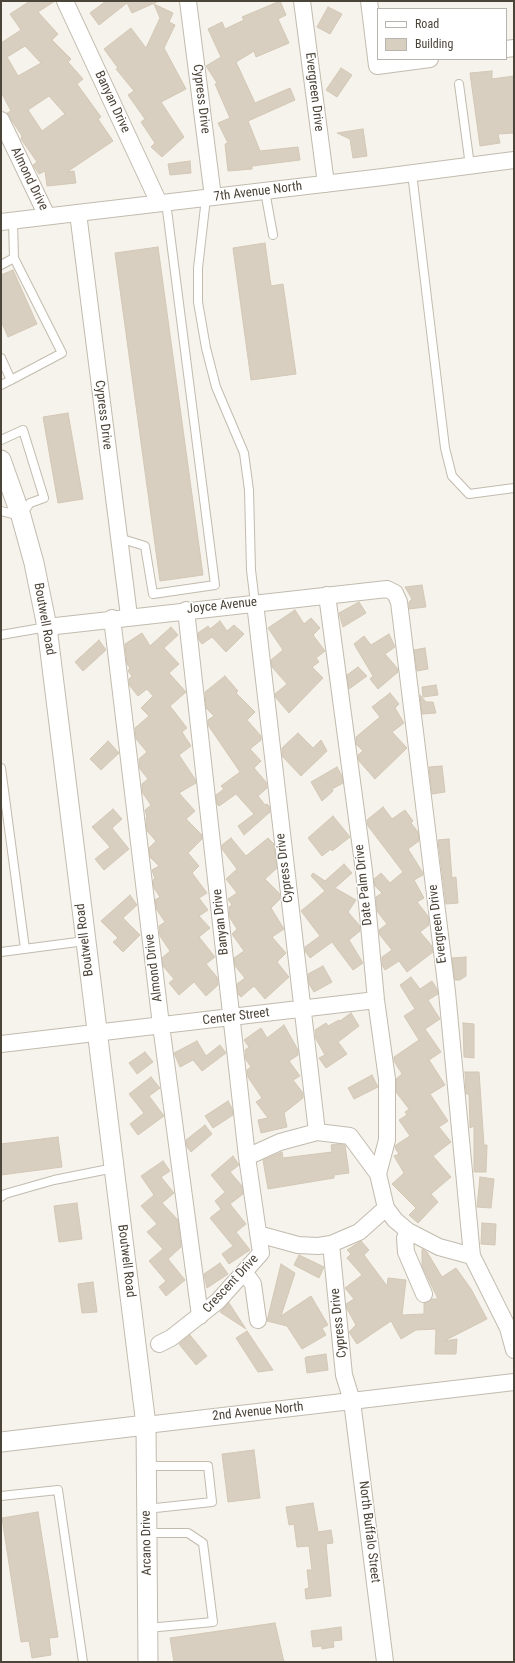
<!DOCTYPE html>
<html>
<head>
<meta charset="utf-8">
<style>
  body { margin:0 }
  #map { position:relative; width:515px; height:1663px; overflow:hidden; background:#f6f3ec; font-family:"Roboto Condensed",sans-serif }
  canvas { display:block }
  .frame { position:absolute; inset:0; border:2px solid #4b4439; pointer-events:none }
  .legend { position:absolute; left:377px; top:8px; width:130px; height:52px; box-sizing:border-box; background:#fff; border:1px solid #b7b4b0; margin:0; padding:5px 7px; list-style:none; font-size:12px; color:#4b4439 }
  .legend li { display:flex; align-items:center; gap:8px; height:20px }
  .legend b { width:20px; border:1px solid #b7b4b0 }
</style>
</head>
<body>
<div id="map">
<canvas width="515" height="1663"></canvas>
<div class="frame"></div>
<ul class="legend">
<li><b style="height:5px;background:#fff"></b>Road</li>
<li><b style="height:11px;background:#d8cfc1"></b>Building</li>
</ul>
</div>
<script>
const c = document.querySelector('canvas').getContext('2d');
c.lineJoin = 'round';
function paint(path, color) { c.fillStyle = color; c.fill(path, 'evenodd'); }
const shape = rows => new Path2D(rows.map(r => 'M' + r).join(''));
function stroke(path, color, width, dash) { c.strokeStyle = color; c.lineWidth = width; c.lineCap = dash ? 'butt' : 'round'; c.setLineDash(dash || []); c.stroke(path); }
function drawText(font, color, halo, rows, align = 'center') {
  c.font = font + ' "Roboto Condensed",sans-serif'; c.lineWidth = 3; c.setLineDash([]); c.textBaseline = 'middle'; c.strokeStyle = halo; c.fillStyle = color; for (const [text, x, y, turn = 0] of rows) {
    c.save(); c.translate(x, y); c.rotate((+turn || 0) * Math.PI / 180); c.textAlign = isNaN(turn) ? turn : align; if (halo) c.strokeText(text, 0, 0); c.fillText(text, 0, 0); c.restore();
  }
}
const building = shape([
  [30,1,55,1,38,12,58,34,52,40,71,59,68,62,83,79,77,84,101,117,98,119,113,141,67,172,74,171,76,183,47,186,45,171,39,174,33,165,37,162,21,139,22,136,7,113,11,111,1,92,1,43,21,30,10,14,30,1],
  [25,46,41,63,18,76,7,57,25,46],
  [49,96,65,114,42,131,28,110,49,96],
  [106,1,159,1,132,13,127,3,99,25,90,13,106,1],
  [280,1,286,15,278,19,289,43,256,57,254,51,236,62,255,103,290,88,295,100,248,121,260,151,298,147,300,160,252,166,252,169,228,171,225,144,228,143,218,123,230,118,215,84,217,83,206,66,221,57,208,29,222,22,225,29,244,20,242,17,280,1],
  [154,4,173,13,169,22,175,25,164,48,186,89,161,102,184,137,162,157,151,147,155,143,141,122,145,119,128,95,134,91,116,69,118,68,104,49,131,28,146,48,160,18,154,4],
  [328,7,342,14,330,34,317,27,328,7],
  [341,68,352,75,337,97,326,90,341,68],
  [492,71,492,79,514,76,514,133,498,134,500,143,480,146,470,73,492,71],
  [363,129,367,156,353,158,350,139,337,133,363,129],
  [190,161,191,173,170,175,168,164,190,161],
  [265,243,271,286,283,284,296,374,251,380,233,248,265,243],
  [158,247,203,575,160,581,115,253,158,247],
  [13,270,37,324,8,337,1,321,1,275,13,270],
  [68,413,83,499,58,503,43,417,68,413],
  [422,585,426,607,409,609,409,602,412,599,405,587,422,585],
  [359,602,366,613,343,627,339,613,359,602],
  [295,610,304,624,311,618,320,628,313,635,325,651,316,658,319,662,312,667,323,678,289,713,276,698,275,694,287,684,272,667,271,660,283,650,268,628,295,610],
  [220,621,227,631,234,625,244,634,226,652,212,637,202,644,199,640,198,633,208,626,210,629,220,621],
  [171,627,178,635,164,648,179,664,169,673,186,692,170,706,187,728,182,732,191,746,179,755,195,779,196,783,179,793,195,811,186,819,202,835,202,839,188,853,199,866,192,873,207,893,199,898,208,910,199,916,210,928,199,937,215,957,206,964,217,977,218,985,206,996,194,982,179,995,169,983,174,979,163,966,162,958,170,951,160,936,159,926,165,922,157,910,155,900,160,897,154,888,153,880,155,879,152,870,159,866,150,857,149,848,156,841,147,831,146,818,147,817,145,810,151,805,142,792,142,784,148,779,140,769,139,759,147,752,136,739,135,728,149,716,141,708,153,696,147,689,138,696,130,686,129,679,132,676,128,671,130,668,127,664,125,644,142,633,150,646,171,627],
  [389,634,395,647,385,654,398,669,398,672,378,689,370,679,373,676,354,644,364,636,371,645,389,634],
  [99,640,106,650,83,671,75,662,99,640],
  [425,648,428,669,417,671,414,650,425,648],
  [358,667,367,676,349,689,347,675,358,667],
  [225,676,238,691,236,693,255,712,247,720,261,736,261,740,250,749,261,761,254,768,266,782,267,788,258,796,265,805,267,804,269,806,270,812,244,835,238,826,254,814,236,794,219,806,217,804,216,795,224,789,221,786,240,772,208,725,208,720,214,716,206,708,205,692,225,676],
  [436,685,438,695,423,697,422,687,436,685],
  [390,693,399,704,395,708,404,723,392,732,407,748,375,779,359,761,358,755,363,751,356,744,356,737,380,717,372,707,390,693],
  [420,695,426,702,433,702,436,713,422,714,420,695],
  [298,733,313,748,321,740,327,751,301,776,282,756,282,748,298,733],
  [108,741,119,753,101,770,90,759,108,741],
  [442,766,445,792,432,794,429,767,442,766],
  [337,767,342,776,343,783,332,789,333,791,322,801,311,782,337,767],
  [383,807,392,819,405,810,413,821,411,823,418,832,419,841,408,849,423,873,423,875,414,880,424,898,417,902,428,916,429,925,420,932,432,946,433,952,407,972,399,961,385,970,382,965,382,957,392,950,380,935,379,930,387,924,377,911,376,897,382,893,375,886,374,879,381,873,390,883,403,872,368,826,367,820,383,807],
  [113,809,122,819,112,828,129,849,104,870,95,859,110,847,92,827,113,809],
  [333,816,350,837,332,851,331,849,322,856,308,838,333,816],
  [231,838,246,856,268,838,274,844,277,868,265,879,279,893,280,899,271,908,284,929,272,937,286,953,277,962,289,977,265,999,254,986,241,997,238,994,237,984,245,978,235,966,234,958,244,951,232,934,237,929,230,918,229,907,232,905,228,899,237,893,226,879,237,869,222,849,222,845,231,838],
  [449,839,452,878,456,877,458,903,446,904,438,840,449,839],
  [344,864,352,873,335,888,356,900,348,912,360,926,360,931,349,940,363,963,353,970,332,942,310,958,305,951,305,947,320,936,301,911,325,891,311,876,313,873,325,881,344,864],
  [130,895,137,905,123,918,140,935,123,952,113,942,118,938,101,921,130,895],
  [466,957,466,976,460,980,455,980,452,958,466,957],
  [323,966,332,982,314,992,309,984,308,974,323,966],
  [411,977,420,989,432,981,437,989,438,994,428,1000,440,1019,425,1029,441,1052,429,1060,445,1085,430,1094,448,1121,439,1127,451,1142,433,1156,451,1177,431,1194,438,1202,418,1223,409,1215,416,1208,392,1184,404,1173,394,1156,399,1154,395,1148,396,1145,410,1136,399,1120,407,1115,405,1112,409,1109,396,1092,396,1079,402,1074,394,1061,394,1057,419,1040,404,1016,415,1009,400,985,411,977],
  [351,1013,359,1026,338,1042,347,1054,326,1068,319,1058,325,1055,316,1039,315,1030,326,1023,328,1026,339,1020,340,1021,351,1013],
  [463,1023,474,1024,474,1058,464,1057,463,1023],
  [284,1025,298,1050,298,1055,289,1061,300,1076,293,1080,303,1093,303,1098,284,1113,287,1127,261,1133,258,1120,268,1118,256,1102,262,1098,248,1077,247,1070,251,1067,246,1060,245,1050,249,1047,244,1040,261,1028,267,1038,284,1025],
  [197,1041,206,1056,220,1045,226,1053,202,1071,193,1060,180,1067,174,1053,197,1041],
  [145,1052,153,1062,137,1074,129,1063,145,1052],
  [465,1072,479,1072,484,1145,487,1145,486,1172,474,1172,474,1126,470,1128,469,1094,466,1094,465,1072],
  [372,1075,378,1087,354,1099,348,1088,372,1075],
  [151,1077,160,1088,149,1096,164,1116,138,1135,130,1124,144,1113,129,1094,151,1077],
  [228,1101,232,1108,233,1115,213,1128,205,1116,228,1101],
  [205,1125,212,1134,191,1152,187,1147,186,1140,205,1125],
  [58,1137,62,1167,1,1175,1,1144,58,1137],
  [337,1144,345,1145,349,1173,334,1175,334,1178,268,1189,263,1160,282,1152,283,1158,332,1152,331,1145,337,1144],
  [233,1156,239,1165,230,1172,242,1186,243,1194,230,1204,246,1224,236,1232,250,1250,229,1264,222,1254,233,1246,210,1218,221,1209,215,1201,225,1192,211,1175,233,1156],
  [163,1161,170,1171,161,1177,174,1193,162,1203,178,1220,181,1247,168,1259,185,1280,166,1296,159,1287,166,1281,149,1261,163,1249,147,1232,157,1224,141,1206,154,1195,141,1176,163,1161],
  [480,1177,494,1179,491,1208,477,1207,480,1177],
  [77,1203,82,1239,59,1242,54,1206,77,1203],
  [482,1223,496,1224,495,1245,481,1244,482,1223],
  [361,1241,369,1250,364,1255,387,1286,388,1278,406,1280,402,1315,424,1314,424,1303,432,1299,438,1299,422,1266,422,1249,427,1252,442,1277,456,1268,471,1289,487,1319,444,1341,457,1339,456,1354,435,1354,436,1329,416,1330,401,1339,391,1321,357,1344,349,1332,356,1325,347,1309,346,1304,354,1299,345,1288,362,1275,347,1258,351,1254,347,1250,361,1241],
  [299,1255,324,1267,319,1278,294,1265,299,1255],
  [220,1263,228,1274,207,1288,204,1274,220,1263],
  [281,1264,295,1273,281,1316,311,1296,328,1325,322,1328,326,1335,302,1349,287,1326,267,1321,281,1264],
  [93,1282,97,1312,82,1313,78,1284,93,1282],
  [229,1303,246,1329,220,1312,229,1303],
  [247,1331,273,1370,258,1372,236,1338,247,1331],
  [190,1335,207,1356,196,1365,179,1344,190,1335],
  [326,1354,328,1370,307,1373,305,1358,306,1357,326,1354],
  [254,1450,260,1498,228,1502,222,1454,254,1450],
  [313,1503,318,1532,331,1530,333,1543,326,1544,331,1596,306,1599,305,1589,309,1588,307,1570,312,1570,309,1546,297,1547,294,1524,289,1525,286,1507,313,1503],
  [38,1512,58,1637,49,1638,51,1655,32,1658,29,1641,21,1642,2,1518,38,1512],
  [275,1623,284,1662,174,1662,170,1638,275,1623],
  [341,1627,342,1640,333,1641,334,1647,322,1649,322,1646,313,1647,311,1631,341,1627]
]);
paint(building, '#d8cfc1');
stroke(building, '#d3c7b4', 1);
const service = shape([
  [459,84,470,166],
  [412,173,445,448,452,476,469,494,514,488],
  [265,191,273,235],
  [206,198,198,268,198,302,206,348,216,387,244,453,249,490,251,570,255,603],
  [1,265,14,258],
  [1,358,11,380,62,353,14,258,13,221],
  [1,385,11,380],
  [1,440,23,430,44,498,30,503,21,516,1,511],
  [119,538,145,546,153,594,215,585,166,202],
  [1,635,47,627],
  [1,768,25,949],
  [1,952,85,941],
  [1,1197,5,1194,54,1180,114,1168],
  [1,1496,58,1490,83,1662],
  [146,1509,212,1502,208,1466,146,1466],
  [148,1533,188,1533,203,1543,213,1622,148,1628]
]);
const minor = shape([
  [65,1,159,203],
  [188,1,213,197],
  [302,1,326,184],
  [369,1,377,66,430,59],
  [506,49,514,48],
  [1,120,47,216],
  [78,213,129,616],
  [1,222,383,177,514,160],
  [327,595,364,871,376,1000,387,1079,387,1140,378,1174],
  [255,603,317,1132],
  [112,618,161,1025,200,1316],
  [47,627,387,589,395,593,399,602,447,992,472,1256],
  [1,1044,376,1000],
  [247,1157,280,1142,317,1132,350,1136,378,1174,386,1208,395,1220,408,1231,439,1247,472,1256,508,1328,514,1350],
  [408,1231,405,1238,406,1252,424,1294],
  [258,1234,298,1245,318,1246,331,1244,359,1232,386,1208],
  [331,1244,344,1375,352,1401,385,1662],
  [245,1273,253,1284,258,1320],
  [159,1344,171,1338,218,1301,261,1253,247,1157,186,610],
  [146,1425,514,1382]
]);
const tertiary = shape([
  [1,460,21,516,34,563,47,627,146,1425,148,1662],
  [1,1442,146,1425]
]);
stroke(service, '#c2bbae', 10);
stroke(minor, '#c2bbae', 18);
stroke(tertiary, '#c2bbae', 21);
stroke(service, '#fff', 8);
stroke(minor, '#fff', 16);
stroke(tertiary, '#fff', 19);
drawText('13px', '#4b4439', '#fff', [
  ["Evergreen Drive",314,92,83],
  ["Cypress Drive",201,99,83],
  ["Banyan Drive",112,102,65],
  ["Almond Drive",29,179,64],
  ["7th Avenue North",258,192,-7],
  ["Cypress Drive",103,415,83],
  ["Joyce Avenue",222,606,-6],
  ["Boutwell Road",44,619,80],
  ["Cypress Drive",285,868,-97],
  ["Date Palm Drive",364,885,-96],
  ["Banyan Drive",221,922,-96],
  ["Evergreen Drive",438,924,-97],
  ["Boutwell Road",85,940,-97],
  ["Almond Drive",154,968,-97],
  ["Center Street",236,1017,-7],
  ["Boutwell Road",126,1261,83],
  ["Crescent Drive",231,1284,-47],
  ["Cypress Drive",339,1323,-96],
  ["2nd Avenue North",258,1412,-6],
  ["North Buffalo Street",369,1532,83],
  ["Arcano Drive",147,1543,-91]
]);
</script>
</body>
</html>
